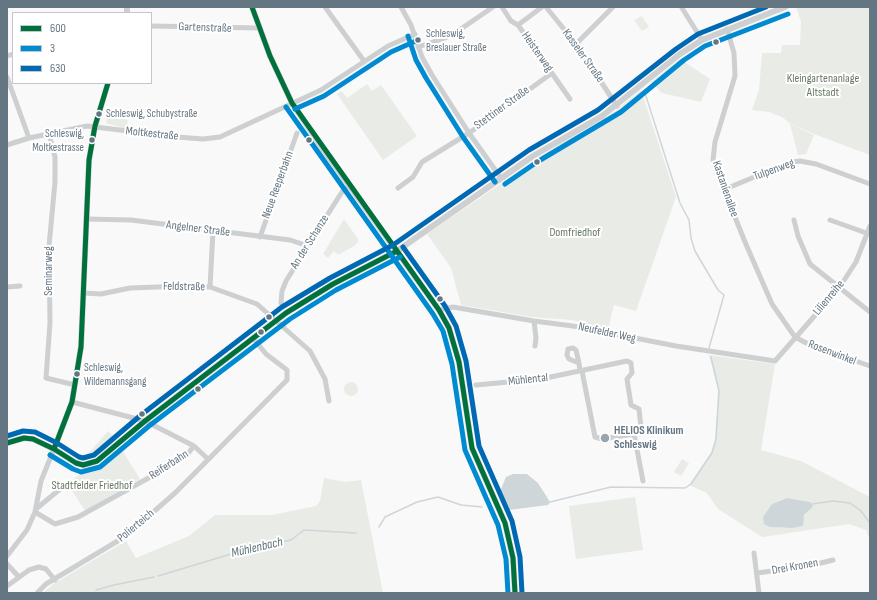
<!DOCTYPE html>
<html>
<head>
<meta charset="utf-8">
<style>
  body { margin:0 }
  #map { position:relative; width:877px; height:600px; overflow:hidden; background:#f9f9f9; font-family:"Sofia Sans Condensed",sans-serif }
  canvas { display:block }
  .frame { position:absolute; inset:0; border:8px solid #657683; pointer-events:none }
  .legend { position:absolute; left:12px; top:12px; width:140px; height:72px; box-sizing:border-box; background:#fff; border:1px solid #c1c8cd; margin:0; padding:5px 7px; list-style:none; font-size:12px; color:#657683 }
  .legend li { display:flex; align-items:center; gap:8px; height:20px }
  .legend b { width:20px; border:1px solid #c1c8cd }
</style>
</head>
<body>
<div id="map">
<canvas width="877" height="600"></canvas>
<div class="frame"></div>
<ul class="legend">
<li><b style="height:5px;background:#00713c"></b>600</li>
<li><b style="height:5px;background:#008ad2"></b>3</li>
<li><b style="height:5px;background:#0069b4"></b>630</li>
</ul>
</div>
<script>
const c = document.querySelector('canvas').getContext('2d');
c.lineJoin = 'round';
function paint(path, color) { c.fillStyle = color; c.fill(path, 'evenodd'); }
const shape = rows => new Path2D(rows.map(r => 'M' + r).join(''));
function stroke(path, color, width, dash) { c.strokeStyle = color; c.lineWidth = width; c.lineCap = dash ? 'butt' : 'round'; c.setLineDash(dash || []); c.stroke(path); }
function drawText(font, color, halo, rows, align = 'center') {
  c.font = font + ' "Sofia Sans Condensed",sans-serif'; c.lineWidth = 4; c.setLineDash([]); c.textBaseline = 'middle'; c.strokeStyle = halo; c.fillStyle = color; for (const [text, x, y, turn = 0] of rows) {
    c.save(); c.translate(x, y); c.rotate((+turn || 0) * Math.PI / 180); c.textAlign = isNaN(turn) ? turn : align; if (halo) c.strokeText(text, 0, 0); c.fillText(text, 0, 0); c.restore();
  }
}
paint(shape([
  [796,7,870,7,870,155,814,134,791,124,782,117,769,112,752,110,759,90,762,53,781,53,782,45,800,45,801,22],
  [642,16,649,27,642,31,634,20],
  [680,59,710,79,701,102,662,93,651,82],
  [367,84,372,91,381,85,417,136,383,160,337,94,342,91,347,98],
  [641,90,676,197,636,311,614,305,608,329,572,320,532,317,461,305,451,268,427,234,565,140,614,112],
  [108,115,128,120,126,129,106,123],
  [790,124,814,135,806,154,798,155],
  [344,219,358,239,358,242,354,246,338,255,334,251,328,258,323,254],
  [709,355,775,364,761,450,801,461,870,497,870,540,866,530,849,524,762,537,718,509,707,493,689,485,711,452,715,440,718,390],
  [787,498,810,502,813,507,792,528,770,527,772,504],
  '344 389a7 7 0 1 1 14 0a7 7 0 1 1-14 0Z',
  [108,431,117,440,102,453,86,460,87,455],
  [120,447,140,479,85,511,68,484,85,470,101,465],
  [682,459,689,463,681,476,674,472],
  [324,478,345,482,361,480,383,593,43,593,53,584,126,541,136,558,189,536,215,515,272,515,316,506,320,501],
  [635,497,643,550,576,559,569,506]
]), '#e8ebe6');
paint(shape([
  [513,474,527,474,538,483,550,502,548,505,509,510,500,495,501,489,506,477],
  [787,498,810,502,812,504,813,507,804,515,803,526,792,528,770,527,764,524,763,517,772,504]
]), '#ced6d9');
stroke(shape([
  [645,93,680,203,689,220,691,238,695,251,718,290,724,295,709,348],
  [550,502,611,487,685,488,691,484,712,453,716,439,719,391,711,357],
  [812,504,833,501,850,503,861,511,870,523],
  [379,527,385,517,417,502,438,497,461,505,482,507],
  [158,576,241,551,291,540,304,530,356,533],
  [96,590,114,585,154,577]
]), '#ced6d9', 1.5);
stroke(shape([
  [325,7,364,61],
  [401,7,411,25,422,57,432,75,469,133,501,178],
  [502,7,511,21,518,25,570,99],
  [546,7,576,44,617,106],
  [682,8,702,40],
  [518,25,542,7],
  [151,26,259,28],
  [727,29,734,53,735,76,715,142,713,160,716,170,745,242,772,304,795,337,810,345,870,366],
  [576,44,613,7],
  [418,47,445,38,458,31,493,7],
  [7,56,13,54],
  [7,77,29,138],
  [49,134,55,157,55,182,49,246,50,323,46,378,75,385],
  [7,145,29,138,87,126,177,137,203,139,220,137,321,90,388,46,415,34],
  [398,188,413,177,422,162,469,133,552,73],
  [723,190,788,163,800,161,816,164,870,184],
  [86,219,131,220,290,240,308,246],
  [794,220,798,236,810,264,870,312],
  [830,220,869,234],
  [260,237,297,133],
  [7,287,20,286],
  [210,287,213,231],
  [84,293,101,294,130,288,185,286,210,287,257,304,310,351,325,379,329,401],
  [281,303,282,291,286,281,333,206,342,192,350,186],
  [439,310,453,307,534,321,573,326,676,346,775,361,839,288,856,262,870,226],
  [534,321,536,338,535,346],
  [579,363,569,359,567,355,568,349,573,348,576,350,579,363,580,371],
  [476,385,541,379,627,361,631,363,632,373,627,379,631,405,639,409,641,428,634,434,602,439,595,437,582,371],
  [72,402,145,421,194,446,208,459],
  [634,434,643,481],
  [36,509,65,485],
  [35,512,55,524,78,517,172,465,186,456,194,446],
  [754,553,759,593],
  [7,556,27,530,35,512,41,481,54,449],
  [7,564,18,576],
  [757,573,809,566,833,560],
  [7,586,29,570,39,567,46,569,55,580],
  [37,593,46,584,126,536,175,493,287,380,287,370,266,354,253,338]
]), '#cecfd0', 5);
stroke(shape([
  [252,7,270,56,292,103,323,149,439,310,449,328,459,362,472,448,505,523,513,558,515,593],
  [127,13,127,7],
  [7,443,24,438,33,439,54,449,76,463,83,465,97,461,145,421,286,313,333,284,397,251,533,156,602,116,680,54,702,40,785,7],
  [54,449,72,402,81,347,89,160,95,126,108,83]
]), '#cecfd0', 6);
stroke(shape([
  [252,7,270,56,292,103,439,310,449,328,459,362,472,448,505,523,513,558,515,593],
  [7,443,24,438,33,439,54,449,76,463,83,465,97,461,145,421,286,313,333,284,397,251],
  [54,449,72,402,81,347,89,160,95,126,108,83]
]), '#00713c', 5);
stroke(shape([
  [408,36,416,60,426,78,463,137,495,182],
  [286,107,433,314,443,331,452,364,465,450,498,525,506,559,508,593],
  [295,109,324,96,391,52,418,40],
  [505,184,537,162,621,112,684,60,705,46,788,14],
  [50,455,73,469,81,472,100,467,149,426,290,319,336,290,400,257]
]), '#008ad2', 5);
stroke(shape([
  [403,247,445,306,456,326,466,361,479,446,512,521,520,557,522,593],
  [7,436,23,431,35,432,57,443,79,457,83,458,94,455,141,415,282,307,330,278,393,245,529,150,598,110,676,49,698,34,766,7]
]), '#0069b4', 5);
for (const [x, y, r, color] of [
  [418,40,3.5,"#657683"],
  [716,42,3.5,"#657683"],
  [99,114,3.5,"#657683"],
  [92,140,3.5,"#657683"],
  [309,140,3.5,"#657683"],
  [537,162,3.5,"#657683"],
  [440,299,3.5,"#657683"],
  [269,317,3.5,"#657683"],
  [261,332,3.5,"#657683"],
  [77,374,3.5,"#657683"],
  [198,389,3.5,"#657683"],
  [142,414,3.5,"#657683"],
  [605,438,5,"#99a4ac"]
]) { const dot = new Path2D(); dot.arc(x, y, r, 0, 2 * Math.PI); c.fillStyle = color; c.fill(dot); stroke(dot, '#fff', 1.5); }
drawText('11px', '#657683', '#fff', [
  ["Schleswig,",426,34],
  ["Breslauer Straße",426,48],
  ["Schleswig, Schubystraße",106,114],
  ["Schleswig,",84,134,"right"],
  ["Moltkestrasse",84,148,"right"],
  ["Schleswig,",84,368],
  ["Wildemannsgang",84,382]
], 'left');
drawText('12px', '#657683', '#fff', [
  ["Gartenstraße",205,28,2],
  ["Heisterweg",537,52,55],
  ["Kasseler Straße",583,56,54],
  ["Stettiner Straße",502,108,-36],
  ["Moltkestraße",152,134,6],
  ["Tulpenweg",774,170,-20],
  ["Neue Reeperbahn",278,185,-70],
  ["Kastanienallee",725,189,71],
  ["Angelner Straße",198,229,7],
  ["An der Schanze",310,242,-58],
  ["Seminarweg",49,271,-90],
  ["Feldstraße",184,287,1],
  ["Lilienreihe",829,298,-50],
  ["Neufelder Weg",607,333,12],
  ["Rosenwinkel",832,353,21],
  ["Mühlental",528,380,-6],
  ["Reiferbahn",169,465,-33],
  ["Polierteich",136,526,-40],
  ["Drei Kronen",795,567,-10]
]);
drawText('12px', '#687a64', '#fff', [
  ["Kleingartenanlage",823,79],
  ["Altstadt",823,93],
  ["Domfriedhof",575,233],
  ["Stadtfelder Friedhof",92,486]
]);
drawText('bold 12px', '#657683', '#fff', [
  ["HELIOS Klinikum",614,431],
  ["Schleswig",614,445]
], 'left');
drawText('italic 13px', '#60757c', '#fff', [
  ["Mühlenbach",257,548,-13]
]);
</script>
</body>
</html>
